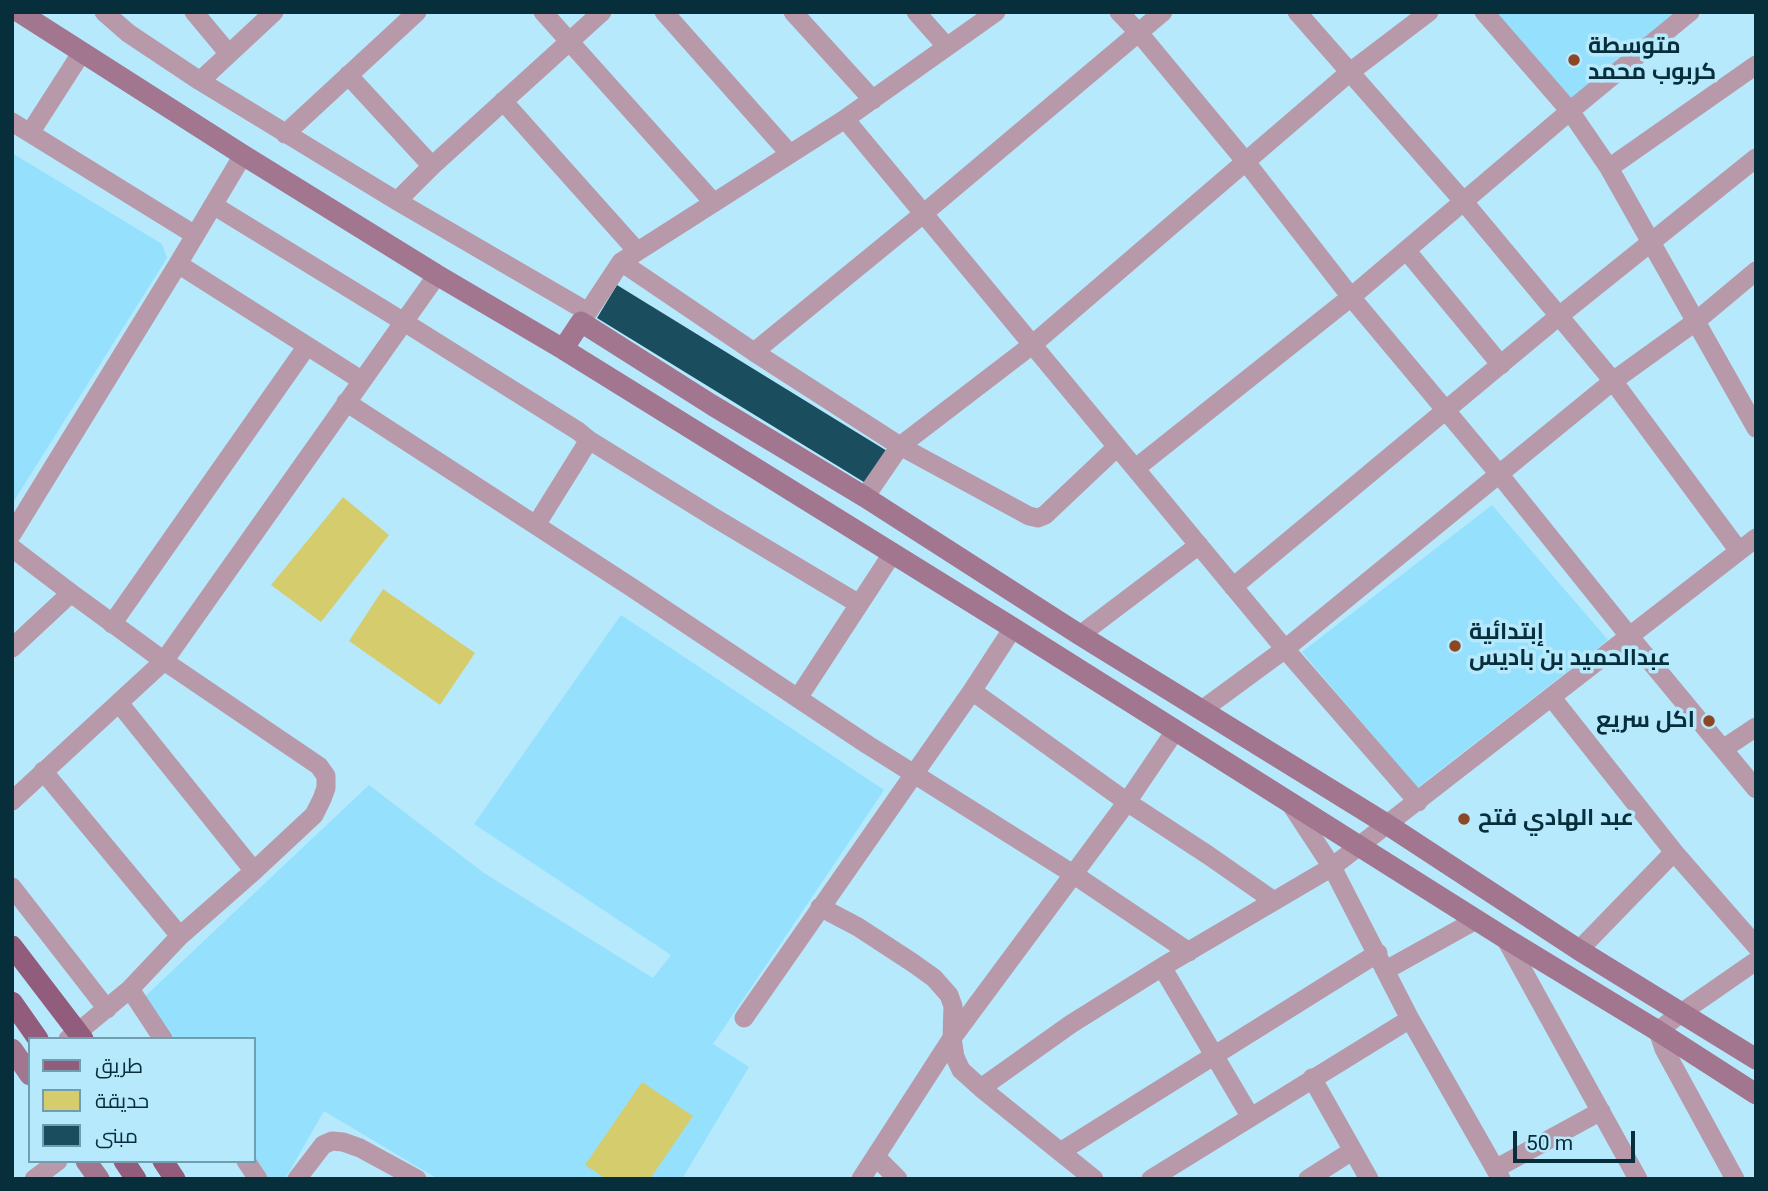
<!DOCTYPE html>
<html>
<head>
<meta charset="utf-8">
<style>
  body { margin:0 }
  #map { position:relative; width:1768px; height:1191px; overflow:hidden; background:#b7e9fd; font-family:Roboto,Cairo,sans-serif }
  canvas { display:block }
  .frame { position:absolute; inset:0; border:14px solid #062e3b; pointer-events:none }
  .legend { position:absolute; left:28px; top:1037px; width:228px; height:126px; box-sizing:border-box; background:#b7e9fd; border:2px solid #709eaf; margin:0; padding:9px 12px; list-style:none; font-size:21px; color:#062e3b }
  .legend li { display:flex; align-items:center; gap:14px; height:35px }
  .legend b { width:35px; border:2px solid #709eaf }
  .scale { position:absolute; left:1513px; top:1131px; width:122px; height:32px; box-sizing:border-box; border:4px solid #062e3b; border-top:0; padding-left:9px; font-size:21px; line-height:24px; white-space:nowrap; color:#062e3b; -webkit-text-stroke:5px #b7e9fd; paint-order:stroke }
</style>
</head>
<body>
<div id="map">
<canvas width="1768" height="1191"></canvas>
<div class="frame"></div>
<ul class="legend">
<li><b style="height:9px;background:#925d7c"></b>طريق</li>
<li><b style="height:19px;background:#d5cd6d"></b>حديقة</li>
<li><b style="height:19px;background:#1a4d5e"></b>مبنى</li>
</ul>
<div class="scale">50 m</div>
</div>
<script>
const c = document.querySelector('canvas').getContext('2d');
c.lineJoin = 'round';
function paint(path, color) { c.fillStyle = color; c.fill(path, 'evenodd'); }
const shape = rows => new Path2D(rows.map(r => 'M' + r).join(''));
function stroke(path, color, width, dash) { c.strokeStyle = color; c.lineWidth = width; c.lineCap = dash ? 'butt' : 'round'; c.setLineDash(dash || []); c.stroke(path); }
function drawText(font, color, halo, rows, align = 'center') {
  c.font = font + ' Roboto,Cairo,sans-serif'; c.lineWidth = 7; c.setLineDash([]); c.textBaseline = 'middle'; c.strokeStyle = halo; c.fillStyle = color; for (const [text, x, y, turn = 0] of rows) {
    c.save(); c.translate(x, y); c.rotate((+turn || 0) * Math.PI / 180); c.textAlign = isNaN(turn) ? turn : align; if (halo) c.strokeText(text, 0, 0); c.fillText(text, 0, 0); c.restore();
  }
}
paint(shape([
  [1481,12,1684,12,1565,107],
  [12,153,162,244,167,258,12,504],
  [1492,505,1608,640,1417,788,1302,652],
  [621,615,884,790,713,1044,749,1067,682,1179,438,1179,324,1111,285,1179,263,1179,254,1161,254,1039,162,1039,137,1004,369,785,484,873,653,978,671,955,474,824]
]), '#94e0fd');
paint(shape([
  [343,497,389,535,321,622,271,585],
  [383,589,475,653,440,705,349,641],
  [642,1082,693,1116,650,1179,606,1179,585,1165]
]), '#d5cd6d');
paint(shape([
  [617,285,887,451,867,484,597,318]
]), '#1a4d5e');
stroke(shape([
  [104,12,128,33,200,81,397,201,588,312],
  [194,12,229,54],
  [543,12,714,203],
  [664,12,790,154],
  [793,12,873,100],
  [916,12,947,47],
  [1119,12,1139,33,1246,162,1351,297,1499,474,1630,637,1756,789],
  [1297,12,1464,202,1559,316,1613,381,1739,551],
  [1484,12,1570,111,1609,168,1756,428],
  [348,75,432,166],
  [200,81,274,12],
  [503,101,637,251],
  [845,119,1285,649,1418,802],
  [12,122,195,235],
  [30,133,82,52],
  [285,134,417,12],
  [1609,168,1756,65],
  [397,201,432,166,602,12],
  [213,205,404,322,578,431,589,440,536,525],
  [1406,250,1501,365],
  [621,262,754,352,900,446,1029,516,1038,518,1045,515,1117,447],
  [178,264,361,380],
  [582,321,621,262,845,119,996,12],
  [754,352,923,214,1163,12],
  [346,402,631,587,868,745,1073,874,1189,952],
  [589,440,715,518,859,604],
  [1136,468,1351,297,1570,111,1690,12],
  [865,497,900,446,1032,345,1350,72,1429,12],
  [12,534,178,264,243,155],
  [12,548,71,593,164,661,12,801],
  [1233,587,1559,316,1756,158],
  [112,624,307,346],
  [1080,635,1199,545],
  [12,648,71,593],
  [972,691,1127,802,1208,855,1274,901],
  [798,698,892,554],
  [1552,698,1674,852,1756,946],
  [119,703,254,871],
  [1202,710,1285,649,1613,381,1695,322,1756,271],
  [1723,749,1756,727],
  [43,771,180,936],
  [1290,803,1332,867,1410,1019,1501,1179],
  [12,887,107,1009],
  [820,907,858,927,913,963,934,978,949,995,953,1006,952,1038,955,1057,961,1070,981,1088,1094,1179],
  [1505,938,1638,1179],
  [1579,950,1674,852],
  [1162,967,1250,1116],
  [1386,970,1476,920],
  [130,989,163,1039],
  [744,1018,972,691,1013,628],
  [68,1039,78,1032,130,989,180,936,254,871,314,815,322,799,326,788,326,776,319,766,164,661,437,275],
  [1312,1078,1369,1179],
  [981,1088,1071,1024,1162,967,1332,867,1756,538],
  [1060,1152,1378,953],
  [876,1157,898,1179],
  [246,1161,258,1179],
  [1495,1169,1601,1111],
  [34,1179,58,1161],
  [297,1179,323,1145,332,1141,343,1142,360,1148,417,1179],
  [861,1179,952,1038,1127,802,1175,731],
  [1151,1179,1410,1019],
  [1308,1179,1352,1151],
  [1735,1179,1664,1049,1658,1031,1681,1013,1756,961]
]), '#b899aa', 19);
stroke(shape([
  [19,12,243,155,437,275,563,349,1013,628,1505,938,1658,1031,1756,1094],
  [563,349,581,322,712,405,865,497,1080,635,1388,825,1579,950,1756,1059],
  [12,1049,30,1075],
  [86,1161,99,1179]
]), '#a2768f', 21);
stroke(shape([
  [12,946,83,1039],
  [12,1002,38,1039],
  [124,1161,136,1179],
  [163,1161,175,1179]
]), '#925d7c', 21);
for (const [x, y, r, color] of [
  [1574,60,7,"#8d4624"],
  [1455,646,7,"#8d4624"],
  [1709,721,7,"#8d4624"],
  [1464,819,7,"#8d4624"]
]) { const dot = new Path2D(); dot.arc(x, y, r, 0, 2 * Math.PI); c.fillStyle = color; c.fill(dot); stroke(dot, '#b7e9fd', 2.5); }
drawText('bold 23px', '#062e3b', '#b7e9fd', [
  ["متوسطة",1588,47],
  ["كربوب محمد",1588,73],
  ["إبتدائية",1469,633],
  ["عبدالحميد بن باديس",1469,659],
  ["اكل سريع",1695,721,"right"],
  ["عبد الهادي فتح",1478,819]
], 'left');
</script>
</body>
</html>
